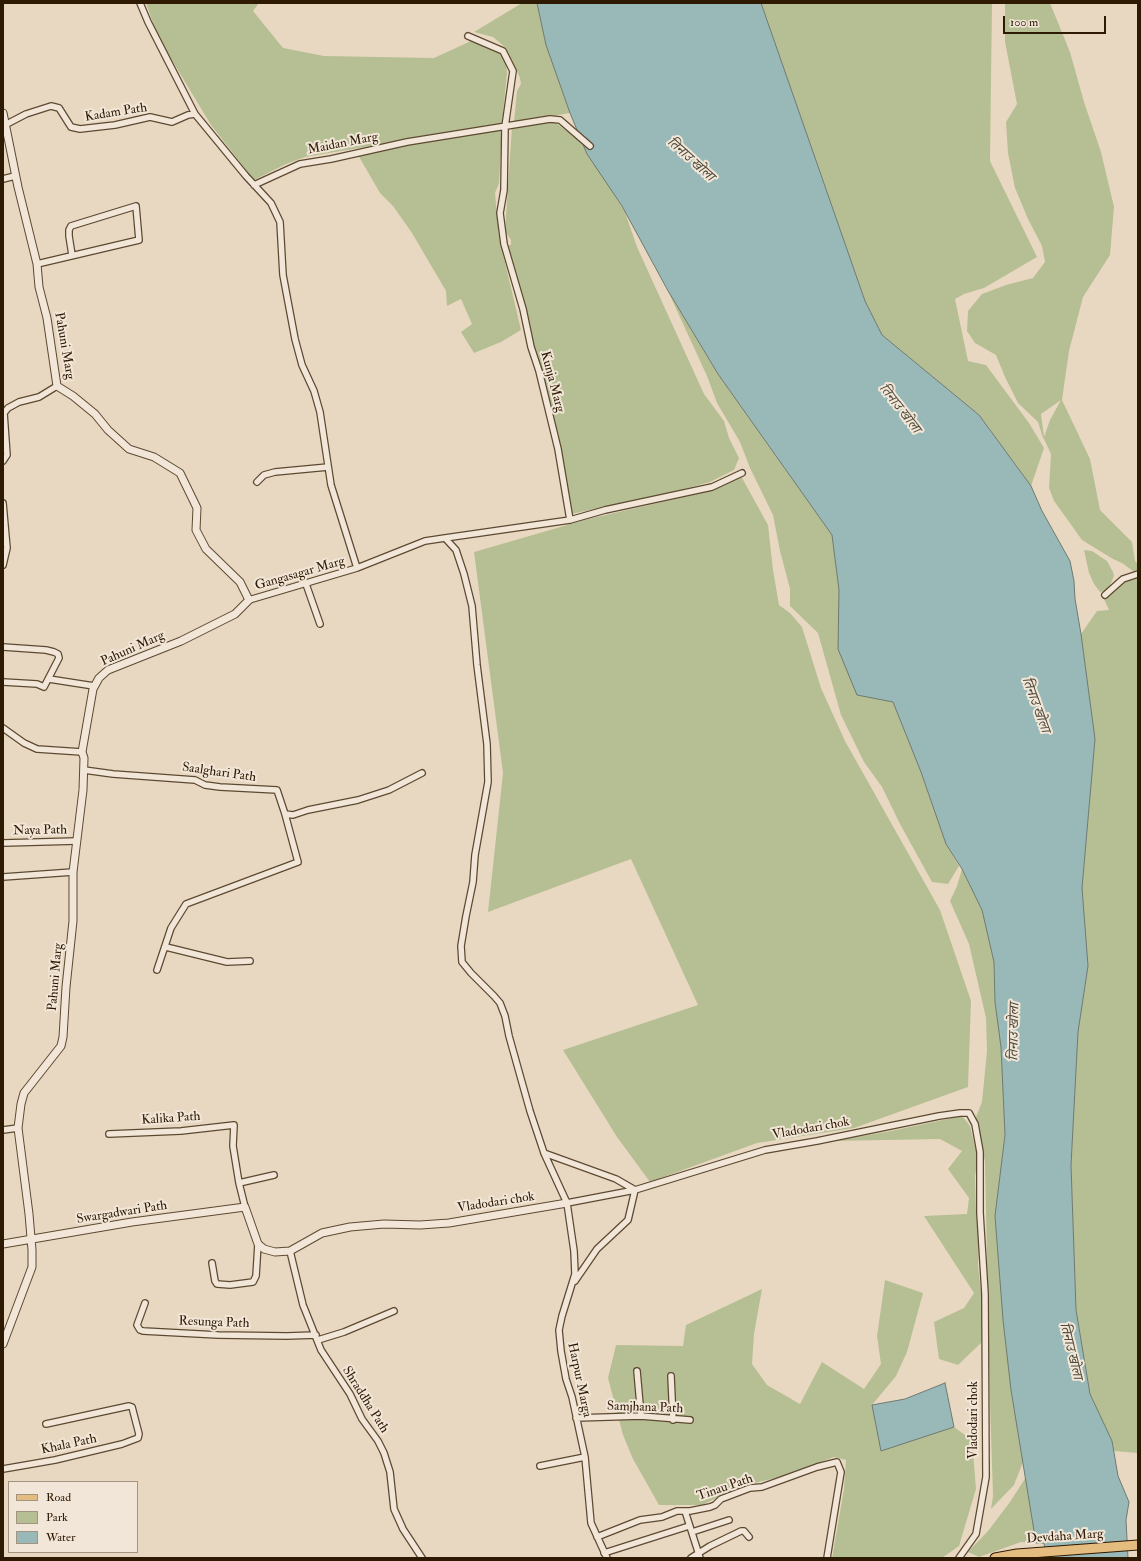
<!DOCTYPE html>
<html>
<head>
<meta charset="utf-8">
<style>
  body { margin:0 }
  #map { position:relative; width:1141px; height:1561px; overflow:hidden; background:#e9d8c1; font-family:"IM FELL Double Pica",serif }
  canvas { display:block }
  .frame { position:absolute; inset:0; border:4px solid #2e1903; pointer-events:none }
  .legend { position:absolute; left:8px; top:1481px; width:130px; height:72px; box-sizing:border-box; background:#f1e6d7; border:1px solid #a39482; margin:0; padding:5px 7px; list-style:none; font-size:12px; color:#2e1903 }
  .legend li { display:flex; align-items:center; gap:8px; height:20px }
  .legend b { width:20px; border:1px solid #a39482 }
  .scale { position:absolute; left:1003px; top:16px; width:103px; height:18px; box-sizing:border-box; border:2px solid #2e1903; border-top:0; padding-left:5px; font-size:12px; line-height:14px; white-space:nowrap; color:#2e1903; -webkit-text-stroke:3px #f1e6d7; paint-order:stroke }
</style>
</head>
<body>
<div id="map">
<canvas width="1141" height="1561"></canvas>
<div class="frame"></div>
<ul class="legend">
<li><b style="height:5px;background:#e4bc80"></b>Road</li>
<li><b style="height:11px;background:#b6bf93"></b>Park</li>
<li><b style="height:11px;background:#99b9b9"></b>Water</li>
</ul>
<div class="scale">100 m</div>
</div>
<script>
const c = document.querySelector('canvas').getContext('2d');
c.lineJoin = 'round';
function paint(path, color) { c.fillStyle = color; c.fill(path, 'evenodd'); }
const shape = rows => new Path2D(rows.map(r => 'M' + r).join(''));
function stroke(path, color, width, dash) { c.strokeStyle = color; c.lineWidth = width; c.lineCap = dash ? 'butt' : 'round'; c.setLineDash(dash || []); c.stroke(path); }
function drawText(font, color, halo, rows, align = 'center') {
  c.font = font + ' "IM FELL Double Pica","Noto Serif Devanagari",serif'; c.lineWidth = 4; c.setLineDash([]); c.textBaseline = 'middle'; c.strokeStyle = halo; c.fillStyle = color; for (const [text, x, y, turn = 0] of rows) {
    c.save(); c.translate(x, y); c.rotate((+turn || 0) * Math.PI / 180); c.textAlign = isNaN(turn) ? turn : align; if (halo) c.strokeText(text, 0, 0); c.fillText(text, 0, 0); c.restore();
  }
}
paint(shape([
  [146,3,259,3,253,11,283,48,324,56,434,58,471,41,498,51,506,61,507,73,502,124,305,157,286,164,254,180,211,125,158,37],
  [522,3,537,3,546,45,570,113,525,121,514,122,517,91,521,84,520,78,506,48,493,37,474,32],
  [761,3,992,3,990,161,1037,257,984,288,964,294,955,299,968,361,986,365,1029,423,1044,448,1031,486,979,415,882,335,865,301],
  [1005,3,1050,3,1070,52,1084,102,1101,152,1114,207,1110,255,1083,297,1069,351,1062,400,1090,459,1100,510,1132,542,1135,561,1138,564,1138,570,1133,571,1122,563,1113,559,1082,540,1067,519,1054,501,1049,488,1051,454,1044,439,1043,438,1038,422,1018,403,1005,377,996,355,975,343,967,331,968,311,982,294,1006,285,1033,278,1045,262,1042,246,1028,219,1015,188,1008,153,1006,122,1017,104,1005,42],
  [1061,400,1050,420,1044,437,1041,414],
  [553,121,585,144,625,212,637,247,704,394,724,421,729,438,739,458,734,470,710,482,662,495,566,515,560,451,507,245,511,245,511,240,505,231,512,127],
  [491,130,502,130,499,183,495,193,499,237,521,330,501,342,474,353,461,332,472,324,461,299,447,306,446,291,412,233,393,206,380,193,358,155,417,142,479,134],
  [667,289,718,374,832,535,839,590,857,694,893,702,921,772,946,844,959,866,948,884,932,882,900,824,882,787,864,762,841,715,818,633,790,606,790,589,780,551,773,515,750,468,740,442,717,403,707,376],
  [741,476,768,525,773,570,779,605,790,613,802,627,821,688,845,741,940,910,971,1001,968,1087,854,1128,757,1143,650,1182,617,1137,563,1050,698,1005,631,859,488,912,503,773,474,552,588,519,710,491],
  [1084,550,1092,551,1107,561,1113,572,1114,576,1109,587,1105,591,1100,592,1094,584,1089,573],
  [1138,576,1138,1453,1114,1451,1112,1441,1090,1394,1076,1310,1071,1165,1078,1032,1088,966,1082,888,1095,739,1081,634,1097,611,1109,610,1104,599,1124,583],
  [962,869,982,910,994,962,995,1002,1001,1047,1005,1135,995,1216,1003,1320,1011,1390,1023,1462,1014,1485,991,1509,993,1496,990,1402,985,1162,976,1117,982,1102,987,1051,986,1018,969,944,950,901,957,886],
  [962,1116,970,1126,978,1159,975,1176,976,1212,979,1233,978,1266,982,1301,982,1329,981,1343,958,1365,939,1359,934,1322,964,1308,974,1293,924,1216,967,1214,969,1198,948,1169,962,1151,940,1139,832,1141,886,1132],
  [885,1280,923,1293,907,1352,896,1376,872,1405,881,1449,954,1427,972,1440,976,1489,959,1546,942,1558,832,1558,844,1489,846,1460,834,1457,784,1476,742,1486,702,1505,659,1505,633,1459,623,1435,608,1378,616,1345,683,1346,686,1325,762,1289,754,1334,752,1364,767,1385,800,1404,822,1362,864,1389,881,1364,877,1336],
  [1026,1477,1036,1543,1021,1542,979,1557,968,1552,988,1531,1010,1502]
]), '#b6bf93');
const water = shape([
  [537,3,761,3,865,301,882,335,979,415,1031,486,1042,511,1070,561,1074,581,1075,599,1081,634,1095,739,1082,888,1088,966,1078,1032,1071,1165,1076,1310,1090,1394,1112,1441,1118,1476,1129,1502,1126,1520,1128,1558,1042,1558,1046,1557,1044,1543,1036,1543,1011,1390,1003,1320,995,1216,1005,1135,1001,1047,995,1002,994,962,982,910,962,869,946,844,921,772,893,702,857,695,838,649,839,590,832,535,718,374,667,289,622,206,587,154,570,113,546,45,537,3],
  [945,1383,954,1427,881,1451,872,1405,905,1399,945,1383]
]);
paint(water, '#99b9b9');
stroke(water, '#6e7970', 1);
const minor = shape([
  [140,3,148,22,195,114,246,176,271,203,280,222,283,275,295,339,302,365,314,391,320,412,331,485,357,568,425,541,445,538,456,550,464,574,472,606,477,665,487,744,488,782,475,855,473,882,466,916,461,946,462,962,471,973,494,996,500,1003,505,1016,509,1036,530,1111,544,1153,567,1203,574,1251,575,1274,562,1316,559,1330,561,1351,566,1379,572,1397,585,1457,591,1523,607,1558],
  [468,36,503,51,513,71,505,127,504,190,500,213,504,244,523,309,531,347,539,371,558,449,570,520],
  [5,125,26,114,51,106,59,108,71,127,80,129,115,125,150,117,172,122,188,115,195,114],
  [3,179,15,176],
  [254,185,300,164,331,159,407,142,550,119,560,120,590,146],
  [37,264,139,240,136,206,71,226,69,230,69,236,72,255],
  [3,461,7,455,4,413,8,408,19,402,39,397,57,386],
  [257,482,264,475,275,472,328,467],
  [3,503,7,548,3,565],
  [445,538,570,520,605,510,712,487,742,473],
  [306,584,320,624],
  [1105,595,1123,579,1138,574],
  [249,600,357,568],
  [3,647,46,650,54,652,58,654,59,658,44,687,37,684,3,682],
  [49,679,94,686],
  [3,728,24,743,37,749,82,752],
  [84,770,113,774,195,780,205,785,220,787,277,790,285,814,293,815,308,810,358,800,389,790,422,773],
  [3,843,77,841],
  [3,877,73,872],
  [166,947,227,962,250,961],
  [157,970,171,928,186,904,298,862,285,814],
  [3,1130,18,1128],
  [109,1134,181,1131,234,1125,233,1146,239,1183,245,1207],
  [544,1153,616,1179,635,1190,628,1220,597,1249,575,1281],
  [239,1183,274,1175],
  [567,1203,635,1190,765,1150,817,1141,939,1116,960,1113,969,1113,975,1124,980,1152,980,1213,985,1294,986,1477,976,1534,959,1558],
  [290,1251,303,1305,321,1350,350,1394,362,1419,378,1441,384,1453,390,1472,394,1509,403,1529,422,1558],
  [212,1263,215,1281,217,1284,230,1285,253,1282,256,1276,258,1244],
  [145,1303,137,1325,140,1330,143,1331,218,1335,287,1336,316,1335],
  [318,1340,344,1332,394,1311],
  [637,1371,641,1416],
  [671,1376,673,1420],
  [576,1418,641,1416,690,1420],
  [540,1466,585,1457],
  [3,1469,55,1460,122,1444,138,1438,139,1434,132,1407,129,1406,46,1424],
  [685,1511,700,1558],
  [692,1532,729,1520],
  [597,1537,640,1520,662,1517,677,1511,690,1511,710,1507,715,1505,721,1499,750,1488,762,1487,817,1467,837,1462,841,1472,827,1558],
  [604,1553,689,1526],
  [691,1558,710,1546,741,1531,744,1531,749,1537]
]);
const tertiary = shape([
  [3,113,18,187,37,264,39,287,47,318,57,386,73,396,95,414,108,430,129,449,154,457,180,473,197,508,196,530,206,549,240,582,249,600,235,614,181,641,108,670,99,678,93,689,82,752,84,758,83,790,73,872,73,921,66,987,63,1037,61,1046,24,1093,21,1104,18,1128,29,1214,32,1250,32,1267,3,1344],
  [3,1244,132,1222,245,1207,258,1244,264,1249,275,1252,290,1251,322,1233,350,1227,384,1224,420,1225,449,1223,567,1203]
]);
const primary = shape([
  [995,1558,1017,1554,1138,1545]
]);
stroke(minor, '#5d4932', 8);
stroke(tertiary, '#5d4932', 9);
stroke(primary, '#2e1903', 11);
stroke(minor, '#f1e6d7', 5.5);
stroke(tertiary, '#f1e6d7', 7);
stroke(primary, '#e4bc80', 9);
drawText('13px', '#2e1903', '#f1e6d7', [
  ["Kadam Path",116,113,-9],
  ["Maidan Marg",343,144,-11],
  ["Pahuni Marg",64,346,80],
  ["Kunja Marg",552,382,75],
  ["Gangasagar Marg",300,574,-16],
  ["Pahuni Marg",133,649,-24],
  ["Saalghari Path",219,773,8],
  ["Naya Path",40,831,-1],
  ["Pahuni Marg",56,977,-85],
  ["Kalika Path",171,1119,-4],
  ["Vladodari chok",811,1129,-10],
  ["Vladodari chok",496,1203,-9],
  ["Swargadwari Path",122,1213,-9],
  ["Resunga Path",214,1323,2],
  ["Harpur Marga",579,1380,78],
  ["Shraddha Path",365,1400,58],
  ["Samjhana Path",645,1408,2],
  ["Vladodari chok",974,1420,-90],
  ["Khala Path",69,1445,-12],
  ["Tinau Path",725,1488,-19],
  ["Devdaha Marg",1065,1537,-4]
]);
drawText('italic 14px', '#4e493a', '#f1e6d7', [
  ["तिनाउ खोला",690,160,42],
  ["तिनाउ खोला",899,409,52],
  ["तिनाउ खोला",1035,705,70],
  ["तिनाउ खोला",1015,1032,-89],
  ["तिनाउ खोला",1070,1351,76]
]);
</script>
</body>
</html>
